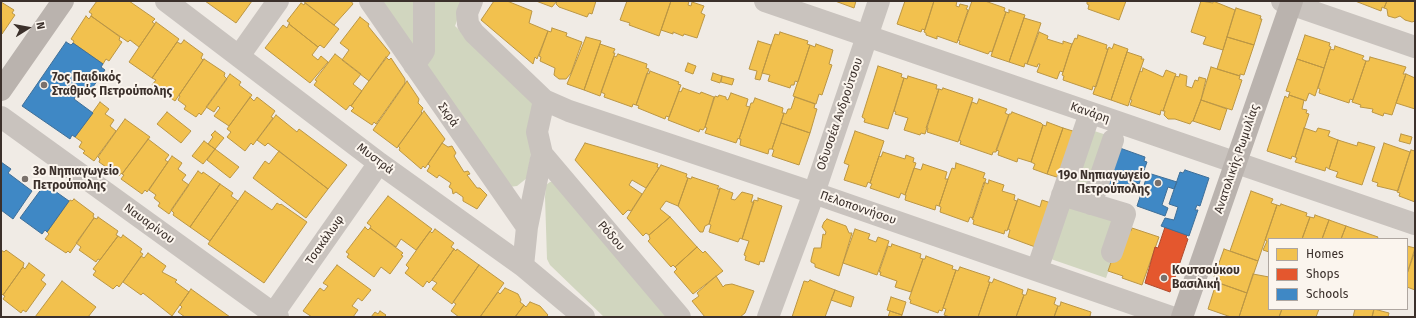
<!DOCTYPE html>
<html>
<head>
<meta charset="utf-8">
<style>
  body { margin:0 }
  #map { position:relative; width:1416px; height:318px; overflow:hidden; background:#f0ebe5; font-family:"Fira Sans",sans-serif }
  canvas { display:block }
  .frame { position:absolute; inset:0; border:2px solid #3b302b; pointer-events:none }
  .legend { position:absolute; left:1268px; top:238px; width:140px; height:72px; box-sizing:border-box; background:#fbf5ee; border:1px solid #aea6a0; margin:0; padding:5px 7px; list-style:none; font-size:12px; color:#3b302b }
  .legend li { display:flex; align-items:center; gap:8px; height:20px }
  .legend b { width:20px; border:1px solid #aea6a0 }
  .north { position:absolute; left:8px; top:8px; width:40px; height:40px; -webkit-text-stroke:3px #fbf5ee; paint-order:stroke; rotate:79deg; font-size:11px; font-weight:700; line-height:16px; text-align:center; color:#3b302b }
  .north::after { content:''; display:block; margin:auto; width:14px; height:18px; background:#3b302b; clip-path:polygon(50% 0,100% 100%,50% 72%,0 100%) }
</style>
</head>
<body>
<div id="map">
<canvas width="1416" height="318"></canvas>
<div class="frame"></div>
<ul class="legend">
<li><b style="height:11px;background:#f2c14e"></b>Homes</li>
<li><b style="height:11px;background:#e4572e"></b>Shops</li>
<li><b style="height:11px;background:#3f88c5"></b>Schools</li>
</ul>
<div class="north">N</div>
</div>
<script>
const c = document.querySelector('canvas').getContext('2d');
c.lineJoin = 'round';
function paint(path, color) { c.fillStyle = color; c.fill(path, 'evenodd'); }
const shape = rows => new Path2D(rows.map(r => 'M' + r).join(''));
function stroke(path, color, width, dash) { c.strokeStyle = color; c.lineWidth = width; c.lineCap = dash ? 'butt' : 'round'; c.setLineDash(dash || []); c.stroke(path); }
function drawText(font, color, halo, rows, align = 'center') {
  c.font = font + ' "Fira Sans",sans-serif'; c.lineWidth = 4; c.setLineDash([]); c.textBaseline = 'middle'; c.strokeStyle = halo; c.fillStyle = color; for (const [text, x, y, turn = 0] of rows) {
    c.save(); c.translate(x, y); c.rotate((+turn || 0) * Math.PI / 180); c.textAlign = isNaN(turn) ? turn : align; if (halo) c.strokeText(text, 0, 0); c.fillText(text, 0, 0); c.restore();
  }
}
paint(shape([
  [377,1,464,1,455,26,539,104,527,178,517,186,509,187],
  [1088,129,1116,138,1095,201,1128,213,1106,278,1045,257],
  [550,182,556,182,673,317,604,317,550,265,547,259,545,197,546,185]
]), '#d1d6bf');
const homes = shape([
  [97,1,129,1,155,19,152,22,155,24,139,47,130,40,128,42,91,16,92,14,89,12,97,1],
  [205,1,252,1,236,23,205,1],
  [303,1,351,1,353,4,334,25,303,1],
  [494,1,507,1,532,11,529,23,548,31,537,59,535,57,533,64,481,20,494,1],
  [536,1,557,1,552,7,536,1],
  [557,1,596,1,592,14,589,13,587,17,559,7,556,4,557,1],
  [627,1,671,1,659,36,629,25,630,23,620,20,627,1],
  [671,1,689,1,688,5,691,6,692,2,704,6,701,13,705,15,697,38,684,34,683,36,673,32,673,34,661,30,671,1],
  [835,1,856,1,854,8,835,1],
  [905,1,934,1,925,30,922,29,921,32,897,24,905,1],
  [934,1,957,1,956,6,959,7,960,4,968,6,966,9,968,10,957,43,937,36,937,39,926,35,926,33,924,32,934,1],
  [972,1,985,1,1005,8,1004,11,1006,12,992,52,990,51,988,54,959,44,960,41,958,40,972,1],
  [1087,1,1126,1,1119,20,1088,9,1089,5,1087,4,1087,1],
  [1201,1,1213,3,1213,1,1235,10,1223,50,1203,44,1206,37,1191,32,1201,1],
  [1355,1,1387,1,1384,8,1382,7,1381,11,1355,1],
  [1387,1,1415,1,1415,21,1412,22,1405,20,1400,16,1395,18,1388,16,1387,9,1384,8,1387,1],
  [1,2,14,10,12,13,15,15,2,34,1,2],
  [301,3,304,5,305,3,339,29,324,48,320,45,318,47,289,24,290,23,287,21,301,3],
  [1236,8,1261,16,1260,19,1262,19,1254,45,1227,37,1236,8],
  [1009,10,1025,15,1009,62,991,56,1006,12,1009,13,1009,10],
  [86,16,89,19,91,16,120,37,119,40,122,42,109,61,106,59,103,64,73,43,74,41,71,39,86,16],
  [360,17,369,24,368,26,390,53,369,81,342,60,349,50,340,43,360,17],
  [1024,18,1041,23,1027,64,1025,63,1024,67,1009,62,1024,18],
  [156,22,179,39,152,78,129,62,156,22],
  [289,24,318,47,312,55,318,60,321,56,328,62,310,83,265,48,283,25,287,28,289,24],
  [552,28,567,33,566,36,582,42,571,73,566,79,559,79,554,75,555,68,540,61,541,57,539,56,548,31,551,32,552,28],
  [780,32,808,41,807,44,810,45,798,82,795,81,794,85,791,85,790,88,768,81,770,75,762,73,775,34,779,35,780,32],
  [1039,32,1048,36,1047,39,1063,44,1063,41,1072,44,1063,72,1060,71,1057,79,1037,72,1040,64,1038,64,1037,67,1027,64,1039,32],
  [1078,35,1107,45,1106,49,1108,49,1096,87,1093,86,1092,90,1063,80,1064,76,1062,75,1071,47,1075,38,1077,39,1078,35],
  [1305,35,1330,43,1329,46,1331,47,1324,68,1297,59,1305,35],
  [586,37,601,41,584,90,567,84,586,37],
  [1227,37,1254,45,1244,75,1240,74,1240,76,1217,69,1227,37],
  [184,40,203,54,201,58,203,60,175,101,152,85,156,80,152,78,177,42,181,44,184,40],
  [758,41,771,45,760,80,755,79,757,71,749,69,758,41],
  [600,44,615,49,613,53,615,53,600,96,584,90,600,44],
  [816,44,833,50,829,64,832,65,822,95,819,94,816,104,793,96,810,45,815,47,816,44],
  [1114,44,1128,49,1111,100,1093,94,1108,49,1109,47,1112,49,1114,44],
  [1335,46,1364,56,1362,59,1366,61,1353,100,1350,99,1349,103,1319,93,1320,89,1318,88,1330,49,1334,50,1335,46],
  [1127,52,1142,57,1141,59,1144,59,1128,106,1111,100,1127,52],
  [335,54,361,74,353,84,362,91,351,106,350,105,346,110,314,85,317,81,315,80,335,54],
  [618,54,647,64,646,68,649,69,636,105,633,104,632,107,604,97,605,94,601,92,614,56,616,57,618,54],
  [386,57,389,60,391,58,405,79,405,83,376,124,374,122,372,125,351,111,354,108,351,106,386,57],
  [1370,57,1406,67,1403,74,1406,74,1392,115,1384,113,1383,116,1372,112,1373,109,1360,107,1361,105,1352,102,1366,61,1369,61,1370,57],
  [204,59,225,73,224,76,227,79,201,115,199,113,196,117,184,109,186,106,178,100,180,96,179,95,204,59],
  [1297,59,1324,68,1315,96,1309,93,1306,101,1289,95,1290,92,1286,91,1297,59],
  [688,63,696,66,693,74,685,71,688,63],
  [878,66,902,74,901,77,904,78,888,129,864,122,865,119,862,117,878,66],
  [1211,67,1240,76,1239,79,1242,80,1232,110,1201,100,1211,67],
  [1143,68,1163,77,1166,70,1176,74,1163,111,1161,110,1160,115,1130,105,1132,100,1130,99,1140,71,1142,72,1143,68],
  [650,71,679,82,678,84,681,85,669,117,666,116,665,119,638,108,639,106,636,105,647,73,649,74,650,71],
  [713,73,722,76,720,83,711,80,713,73],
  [230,74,241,82,239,85,252,95,229,126,214,116,220,108,218,106,214,112,206,107,230,74],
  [1180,74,1187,76,1186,86,1192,88,1195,80,1198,81,1199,77,1206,79,1201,100,1193,121,1192,121,1190,124,1175,119,1168,119,1164,115,1165,111,1163,111,1175,76,1179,77,1180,74],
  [1406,74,1415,78,1415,109,1396,103,1406,74],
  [722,76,734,79,732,85,721,82,722,76],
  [908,76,937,85,936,89,939,89,925,134,921,133,920,135,904,130,908,118,895,114,896,112,894,111,904,78,907,79,908,76],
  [407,81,419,99,418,103,423,108,421,112,422,113,397,148,373,130,407,81],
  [683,88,700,94,701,92,714,97,705,127,703,130,700,129,699,132,668,120,679,91,681,92,683,88],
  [943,88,973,98,958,142,927,132,928,128,926,128,939,89,942,90,943,88],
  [731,93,748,99,746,106,750,107,739,139,738,138,736,143,705,133,707,128,705,127,715,96,718,97,719,95,726,97,726,99,728,100,731,93],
  [1289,95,1304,100,1302,109,1307,110,1306,113,1309,114,1295,157,1292,156,1291,159,1267,151,1285,96,1288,98,1289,95],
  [250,97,254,101,257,97,275,111,271,117,273,118,253,145,251,143,245,151,227,137,231,132,227,129,250,97],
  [795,97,815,104,814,108,817,109,810,133,781,123,784,113,786,114,788,109,791,109,795,97],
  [755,98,783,108,782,113,784,113,772,149,769,149,768,154,740,145,741,139,739,139,751,103,753,103,755,98],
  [979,99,1007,109,1005,113,1009,115,996,152,993,152,992,155,960,144,961,141,959,140,972,102,977,104,979,99],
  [1201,100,1227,109,1220,130,1193,121,1201,100],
  [100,102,109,109,105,114,114,120,110,126,116,131,94,161,83,153,85,151,79,147,82,142,75,137,100,102],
  [424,111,445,139,425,168,423,166,421,169,399,150,400,148,398,146,424,111],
  [167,112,191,131,181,143,157,124,167,112],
  [1012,112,1041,123,1043,125,1031,162,1018,158,1017,162,998,155,999,151,996,150,1009,114,1011,114,1012,112],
  [276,115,297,132,299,129,347,165,328,189,268,143,265,146,257,140,276,115],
  [125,119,150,137,122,174,121,173,119,176,99,162,100,159,98,157,125,119],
  [1047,122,1063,128,1047,174,1033,169,1035,164,1031,162,1043,125,1046,126,1047,122],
  [781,123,810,133,799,165,772,156,774,150,772,149,781,123],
  [1063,128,1076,132,1063,179,1047,174,1063,128],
  [1304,128,1316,132,1318,128,1330,131,1328,136,1338,140,1329,169,1326,167,1325,171,1295,162,1297,158,1295,157,1304,128],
  [215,131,224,138,215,149,208,144,213,137,211,135,215,131],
  [855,131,884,141,870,183,868,182,866,187,844,180,849,165,844,163,855,131],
  [1401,134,1412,137,1410,144,1399,141,1401,134],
  [148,139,169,155,165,160,168,162,147,192,145,190,142,194,121,179,124,175,122,174,148,139],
  [1338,140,1357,146,1358,142,1375,147,1362,185,1336,177,1338,172,1329,169,1338,140],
  [204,141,215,149,203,164,192,156,204,141],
  [442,143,448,147,452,146,456,153,454,156,464,172,468,171,470,174,467,175,477,188,480,188,487,195,477,209,463,201,463,197,456,192,453,194,452,189,449,187,451,183,439,175,437,178,427,171,430,166,428,164,442,143],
  [585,143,658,164,657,167,659,168,646,188,632,180,629,185,642,194,631,211,628,210,623,215,575,160,585,143],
  [1384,143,1410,152,1398,191,1377,186,1378,183,1372,181,1384,143],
  [215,149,239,167,230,178,207,160,215,149],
  [1411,150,1415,151,1415,202,1399,196,1400,193,1397,192,1411,150],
  [279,151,328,189,306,218,253,178,265,161,269,164,279,151],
  [883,152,905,159,906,155,914,158,913,162,916,163,905,195,901,193,899,198,870,188,872,184,870,183,879,156,881,157,883,152],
  [172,156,182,163,178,169,186,175,182,180,189,185,169,214,158,206,160,203,154,198,156,195,149,190,172,156],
  [956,163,985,173,983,178,986,179,973,218,970,217,968,222,940,212,941,207,939,206,948,179,952,168,955,169,956,163],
  [923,164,947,172,945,179,948,179,939,206,936,205,935,210,905,200,906,195,905,195,914,168,921,170,923,164],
  [661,165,687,174,686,177,688,178,678,206,666,201,660,209,670,217,649,235,646,233,643,236,627,218,661,165],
  [198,171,202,174,203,172,220,184,190,227,173,215,174,213,171,210,198,171],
  [692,177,719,186,717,189,720,189,709,224,705,226,703,232,700,232,678,206,688,178,691,179,692,177],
  [989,180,1004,185,1002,191,1015,195,1014,200,1017,201,1007,231,1005,230,1004,234,973,224,974,220,972,219,984,182,988,184,989,180],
  [220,184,233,193,231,196,238,201,210,241,190,227,220,184],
  [720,188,733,193,731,199,735,200,742,192,753,195,751,202,754,202,742,239,740,238,738,242,709,232,711,225,709,224,720,188],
  [245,191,272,210,277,203,280,205,281,204,307,222,264,283,208,244,245,191],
  [1251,191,1273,199,1271,203,1277,205,1258,261,1230,251,1251,191],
  [388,196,432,229,416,250,401,239,396,247,370,228,371,226,367,223,388,196],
  [758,198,782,206,764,262,760,261,759,265,745,260,746,256,744,255,749,241,742,239,754,200,758,201,758,198],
  [74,199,94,214,93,216,94,218,70,253,68,251,66,253,45,239,49,234,47,232,70,200,72,201,74,199],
  [1018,199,1040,207,1042,200,1054,204,1038,248,1008,237,1010,230,1008,229,1018,199],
  [1281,204,1307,213,1306,216,1310,217,1302,239,1269,239,1269,252,1263,250,1267,241,1265,240,1277,205,1280,206,1281,204],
  [1315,215,1329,220,1322,239,1302,239,1310,217,1314,218,1315,215],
  [98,217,118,231,116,235,118,236,100,260,98,259,96,262,79,250,81,247,76,243,94,218,97,219,98,217],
  [670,217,697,247,675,267,673,265,671,267,648,241,650,239,649,235,670,217],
  [827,219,846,226,849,233,852,233,839,276,815,267,815,264,811,262,811,260,814,248,821,248,823,234,825,235,826,232,822,227,824,222,827,219],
  [1329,220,1346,226,1341,239,1322,239,1329,220],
  [1346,226,1378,237,1377,239,1341,239,1346,226],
  [365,227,368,230,370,228,403,253,401,255,403,256,390,274,381,267,374,277,347,257,349,254,346,252,365,227],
  [1123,228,1131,231,1132,228,1159,237,1142,285,1122,278,1123,276,1108,271,1123,228],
  [435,229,454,243,451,247,454,249,432,280,429,283,427,281,423,287,405,273,409,268,406,265,430,231,432,233,435,229],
  [855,229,870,234,868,239,876,242,878,237,889,241,877,275,843,263,855,229],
  [123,235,142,249,140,252,143,254,119,287,117,285,113,289,93,275,96,271,93,269,118,236,121,238,123,235],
  [892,244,921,254,920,258,923,259,911,292,895,287,897,281,880,275,881,272,879,272,888,246,891,247,892,244],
  [1407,246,1415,248,1407,274,1407,246],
  [697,247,703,253,705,251,723,271,693,294,674,272,677,269,675,267,697,247],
  [454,249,456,251,457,249,479,265,452,304,432,289,437,283,432,280,454,249],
  [1224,249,1258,261,1247,293,1219,283,1220,279,1214,277,1224,249],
  [1,250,4,252,6,250,24,263,23,267,3,295,1,293,1,250],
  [148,253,166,266,162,272,177,280,175,282,189,292,172,316,143,293,141,295,123,282,141,256,144,258,148,253],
  [1414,254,1415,254,1415,290,1407,287,1407,274,1414,254],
  [926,256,953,266,952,269,956,270,942,311,939,310,938,313,910,303,911,300,909,299,923,259,925,259,926,256],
  [29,263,45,275,41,280,46,284,26,312,23,310,21,313,3,299,5,296,3,295,23,267,25,269,29,263],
  [337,265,371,290,362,301,358,298,352,306,358,310,353,317,312,317,303,311,320,288,324,291,328,286,323,283,337,265],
  [479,265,504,283,480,317,459,317,451,311,456,304,453,302,479,265],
  [960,267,990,277,988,282,990,282,978,317,950,317,944,315,946,309,943,308,956,270,958,271,960,267],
  [1253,274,1269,277,1269,309,1282,309,1279,317,1239,317,1253,274],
  [716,276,723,287,725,285,732,284,754,291,745,313,740,317,705,317,692,301,699,296,697,293,716,276],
  [994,279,1023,290,1022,294,1024,295,1016,317,978,317,990,282,992,283,994,279],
  [810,280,835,290,825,317,792,317,804,281,808,282,810,280],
  [62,281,96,307,88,317,35,317,62,281],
  [1213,281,1247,293,1239,317,1231,317,1208,309,1214,290,1210,288,1213,281],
  [505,288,518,294,521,300,520,302,524,305,515,317,480,317,498,292,500,294,505,288],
  [191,289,230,317,185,317,178,312,182,307,180,305,191,289],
  [1028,289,1056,298,1054,304,1058,306,1054,317,1016,317,1024,295,1026,295,1028,289],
  [835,290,854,297,851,307,831,300,835,290],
  [891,297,906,302,902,315,887,310,891,297],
  [530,302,540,306,548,315,546,317,515,317,524,305,526,307,530,302],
  [1061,302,1091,312,1090,316,1092,317,1054,317,1058,306,1060,306,1061,302],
  [1282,309,1319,309,1316,317,1279,317,1282,309],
  [1355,309,1374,309,1372,317,1353,317,1355,309],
  [1374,309,1389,313,1388,317,1372,317,1374,309],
  [380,311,386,315,384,317,371,317,375,312,378,314,380,311],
  [890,311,902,315,901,317,888,317,890,311]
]);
paint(homes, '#f2c14e');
stroke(homes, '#bb9644', 1);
const shops = shape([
  [1165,227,1187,235,1186,238,1188,239,1170,292,1145,283,1155,247,1158,248,1165,227]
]);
paint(shops, '#e4572e');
stroke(shops, '#b14b2d', 1);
const schools = shape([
  [66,42,71,45,73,43,103,64,101,67,105,70,90,91,86,88,84,91,81,89,74,99,93,113,75,137,72,135,70,139,22,106,66,42],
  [1117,147,1145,157,1144,161,1147,162,1139,184,1133,182,1129,193,1123,191,1122,194,1101,187,1117,147],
  [1,162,11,169,8,173,32,191,13,219,1,210,1,162],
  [1185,170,1209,178,1200,206,1197,205,1195,210,1198,210,1189,236,1161,226,1165,218,1174,220,1178,207,1169,204,1180,172,1183,173,1185,170],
  [1148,173,1177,182,1174,189,1168,187,1162,205,1168,208,1165,216,1137,206,1148,173],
  [45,184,69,201,47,232,45,230,42,234,20,218,45,184]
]);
paint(schools, '#3f88c5');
stroke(schools, '#3e6e97', 1);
stroke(shape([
  [166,1,379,163,523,266,584,317],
  [370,1,527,227],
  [472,1,467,13,468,24,474,33,544,100,569,111,814,193,1171,317],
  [765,1,1415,224],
  [1282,1,1415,47],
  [239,56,278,1],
  [414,65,424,51,424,1],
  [1,117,278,317],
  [542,154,680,317],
  [1062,195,1125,214,1112,252],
  [1091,204,1113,140],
  [523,266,527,227,542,154,537,132,544,100],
  [1037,270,1090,113],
  [271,317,379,163],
  [768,317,814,193,879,1]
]), '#c9c3be', 22);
stroke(shape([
  [1,90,63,1],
  [1182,317,1292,1]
]), '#bab3ae', 22);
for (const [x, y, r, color] of [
  [44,85,4,"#7a716c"],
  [25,179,4,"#7a716c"],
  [1158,183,4,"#7a716c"],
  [1164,278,4,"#7a716c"]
]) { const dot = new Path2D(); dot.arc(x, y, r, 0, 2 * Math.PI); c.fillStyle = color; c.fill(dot); stroke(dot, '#fbf5ee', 1.5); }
drawText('bold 12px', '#3b302b', '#fbf5ee', [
  ["7ος Παιδικός",52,78],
  ["Σταθμός Πετρούπολης",52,92],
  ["3ο Νηπιαγωγείο",33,172],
  ["Πετρούπολης",33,186],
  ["19ο Νηπιαγωγείο",1150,176,"right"],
  ["Πετρούπολης",1150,190,"right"],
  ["Κουτσούκου",1172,271],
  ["Βασιλική",1172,285]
], 'left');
drawText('12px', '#3b302b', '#fbf5ee', [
  ["Κανάρη",1090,113,19],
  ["Οδυσσέα Ανδρούτσου",840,114,-71],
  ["Σκρά",448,115,55],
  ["Μυστρά",375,159,37],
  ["Ανατολικής Ρωμυλίας",1237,159,-71],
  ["Πελοποννήσου",858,208,19],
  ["Ναυαρίνου",149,224,36],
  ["Ρόδου",611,236,49],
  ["Τσακάλωφ",325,240,-55]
]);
</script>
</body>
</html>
